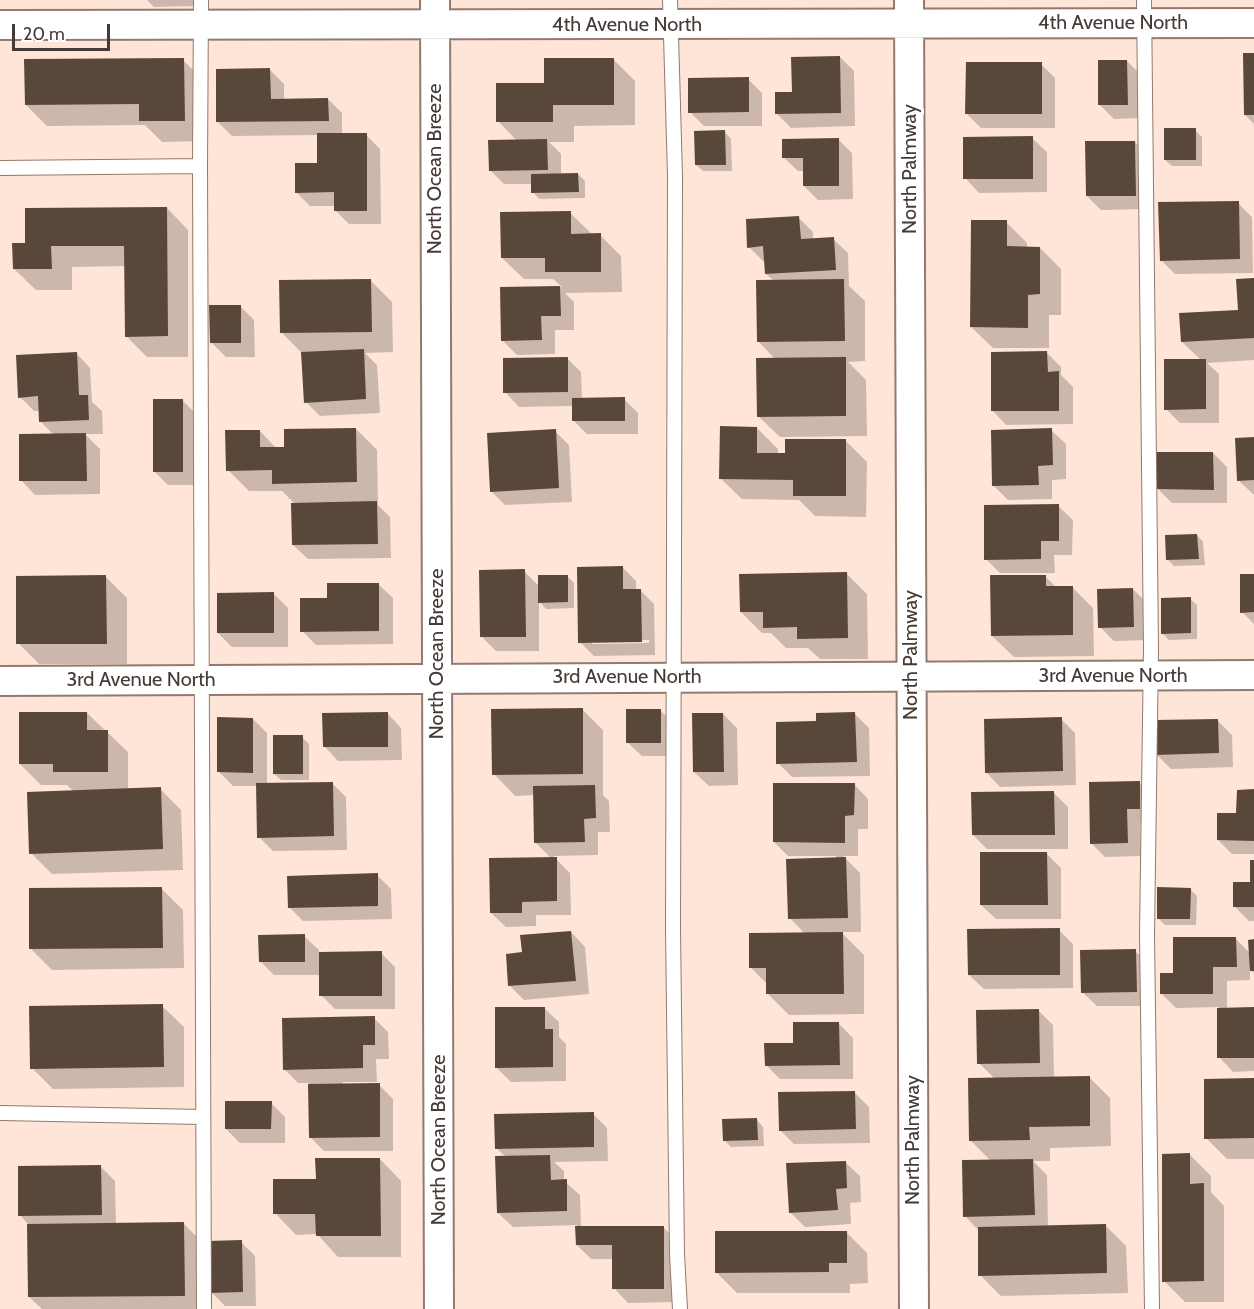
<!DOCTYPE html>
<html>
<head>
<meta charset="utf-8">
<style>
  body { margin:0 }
  #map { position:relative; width:1254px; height:1309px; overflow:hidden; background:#ffe5d8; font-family:Cabin,sans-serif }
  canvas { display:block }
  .scale { position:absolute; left:12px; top:24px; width:98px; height:27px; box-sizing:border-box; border:3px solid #453a35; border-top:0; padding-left:8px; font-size:18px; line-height:21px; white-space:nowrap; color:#453a35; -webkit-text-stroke:4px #fff; paint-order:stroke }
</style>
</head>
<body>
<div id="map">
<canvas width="1254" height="1309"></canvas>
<div class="scale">20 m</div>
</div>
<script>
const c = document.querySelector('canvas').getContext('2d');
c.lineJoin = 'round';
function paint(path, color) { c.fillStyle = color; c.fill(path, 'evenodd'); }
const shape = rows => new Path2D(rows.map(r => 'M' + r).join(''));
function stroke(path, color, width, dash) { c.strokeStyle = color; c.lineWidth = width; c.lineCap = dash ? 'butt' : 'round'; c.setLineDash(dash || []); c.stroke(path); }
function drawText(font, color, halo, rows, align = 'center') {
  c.font = font + ' Cabin,sans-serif'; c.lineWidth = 6; c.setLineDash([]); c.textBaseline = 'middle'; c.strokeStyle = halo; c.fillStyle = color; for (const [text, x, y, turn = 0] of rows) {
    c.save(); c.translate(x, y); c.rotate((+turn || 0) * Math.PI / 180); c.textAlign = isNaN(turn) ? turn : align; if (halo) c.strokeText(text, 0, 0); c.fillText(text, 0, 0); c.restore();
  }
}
paint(shape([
  [147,0,196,0,197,6,154,7],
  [1254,55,1254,124,1245,115],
  [840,57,854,71,855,126,791,128,776,113,793,93],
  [183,60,204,81,205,141,162,142,145,125,47,126,26,105],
  [614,60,635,81,635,125,574,126,574,142,549,142,561,154,561,175,578,174,585,181,585,198,539,199,533,192,533,184,504,184,490,170,517,141,498,121,546,84],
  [1127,61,1141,75,1141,118,1114,119,1100,105],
  [1041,64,1055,78,1055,128,981,128,967,114],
  [270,70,284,84,284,100,328,99,342,113,342,135,366,135,380,149,381,224,349,224,335,210,335,206,310,206,296,192,319,164,319,135,232,136,218,122],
  [748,79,762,93,762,126,704,126,690,112],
  [1195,130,1202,137,1202,166,1172,166,1165,160],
  [725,132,731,139,732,171,703,171,696,165],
  [1032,138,1047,152,1047,192,979,193,965,178],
  [838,139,852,153,853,199,818,200,804,186,804,171,798,171,783,157],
  [1135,142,1149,156,1149,209,1101,210,1087,196],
  [1238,203,1252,217,1253,273,1175,274,1161,260],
  [167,208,188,230,188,357,147,357,126,336,126,266,72,267,72,290,36,290,14,269,26,245],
  [570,213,592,234,600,235,621,256,622,292,565,293,574,302,574,330,555,330,555,354,517,355,503,341,502,288,562,287,553,279,524,279,502,258],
  [799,218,813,232,813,240,833,239,848,253,849,286,865,301,865,361,848,362,866,380,867,436,780,437,758,416,776,360,758,341,774,281,766,274,765,261,763,261,749,247],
  [1006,222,1027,243,1027,248,1040,248,1061,269,1061,315,1049,315,1049,348,993,348,971,327],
  [1254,280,1254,360,1207,363,1219,374,1219,423,1180,423,1166,409,1201,360,1182,342,1239,312],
  [371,281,392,302,393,352,365,353,377,365,380,413,320,416,306,402,303,354,281,332],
  [240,306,254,320,255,357,226,357,212,343],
  [76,353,90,368,92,402,102,411,103,434,85,434,100,449,100,494,35,495,21,480,54,435,41,422,40,411,34,411,20,397],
  [1047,353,1061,367,1061,375,1073,387,1073,424,1006,425,992,410],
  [567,358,581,372,582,399,624,399,638,413,638,434,587,434,573,420,573,406,519,407,505,392],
  [183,401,197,415,197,485,168,485,154,471],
  [757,428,778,449,778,455,846,441,867,462,866,517,815,516,799,500,742,499,720,478],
  [356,429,377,450,378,505,390,517,391,558,308,559,293,545,295,504,282,491,249,491,228,470,260,431,277,449,285,449],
  [1051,430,1066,444,1066,479,1052,480,1052,499,1008,500,994,486],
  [555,431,569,445,572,502,505,505,491,491],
  [1254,438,1254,494,1253,494,1238,480],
  [1213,453,1227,467,1227,503,1172,503,1158,489],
  [1058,506,1073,520,1072,555,1054,555,1055,573,1000,573,986,559],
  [1197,535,1203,542,1205,565,1174,566,1168,560],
  [622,567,636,581,636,590,640,590,654,604,655,655,594,656,580,642],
  [649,640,649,643,592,644,592,641],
  [524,571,539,586,567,576,574,583,574,608,546,609,539,601,539,651,496,651,482,637],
  [846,573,867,594,868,659,820,659,808,648,786,648,771,633,762,633,741,612],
  [1254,575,1254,624,1242,612],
  [1045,576,1056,587,1072,587,1093,608,1094,656,1014,657,992,636],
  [106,577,127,598,127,664,39,664,18,643],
  [378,584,393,598,393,644,316,645,302,631,329,600],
  [1133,589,1147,603,1148,640,1114,641,1100,627],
  [274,594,288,608,288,647,232,647,218,633],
  [1190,599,1197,605,1197,639,1169,640,1162,633],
  [582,709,603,730,603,795,609,801,610,832,598,832,598,855,553,856,570,873,571,915,536,915,536,926,506,927,491,913,552,859,535,842,535,795,515,796,494,774],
  [660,710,674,724,674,756,642,756,627,742],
  [87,713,128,752,128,790,160,789,181,810,183,870,52,874,31,853,74,792,67,785,41,785,20,764],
  [387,713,401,728,402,760,338,761,324,746],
  [723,714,737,728,738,785,709,786,694,772],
  [855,714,869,728,870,776,792,777,778,763,818,722],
  [253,719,267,733,267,785,332,783,346,797,347,850,273,851,259,837,257,786,233,786,219,772],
  [1061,719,1075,733,1076,785,1000,787,986,772],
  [1218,721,1232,735,1233,767,1171,769,1157,755],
  [302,737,309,744,309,780,281,780,274,774],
  [1139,783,1153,797,1154,822,1140,823,1141,856,1105,857,1091,843],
  [854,784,868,799,868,829,858,829,858,856,843,856,860,873,861,932,841,932,864,955,864,1014,789,1015,767,993,767,984,751,968,805,934,790,918,836,859,836,856,788,856,774,842],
  [1254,791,1254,854,1232,854,1218,840],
  [1054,793,1068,807,1068,849,987,849,973,835],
  [1047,854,1061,868,1061,919,996,919,981,905],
  [1254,862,1254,921,1249,921,1235,907,1252,884],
  [377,875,391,889,392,919,303,921,289,907],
  [162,889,183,910,184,968,52,970,31,949],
  [1190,889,1197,896,1196,925,1165,925,1158,918],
  [1059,930,1073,944,1073,988,984,989,969,975],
  [571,932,585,947,589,994,524,1000,510,986],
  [304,936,319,950,319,954,381,953,395,967,395,1009,335,1009,321,995,321,975,274,975,260,961],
  [1235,938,1250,953,1254,941,1254,973,1250,969,1250,980,1227,981,1227,1009,1254,1009,1254,1071,1233,1072,1219,1057,1219,1007,1176,1008,1162,994,1175,974],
  [1135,951,1150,965,1150,1006,1097,1006,1082,992],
  [162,1006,184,1027,184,1087,53,1089,32,1068],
  [544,1008,559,1022,559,1037,566,1044,566,1081,511,1082,497,1068],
  [1039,1011,1053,1025,1054,1078,1089,1077,1110,1098,1111,1146,1050,1148,1050,1161,1033,1161,1047,1175,1048,1227,1105,1225,1126,1246,1128,1293,1001,1296,980,1275,979,1231,965,1216,991,1161,971,1141,995,1079,979,1063],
  [374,1018,388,1032,389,1059,376,1059,377,1082,343,1082,343,1085,379,1085,393,1099,393,1151,324,1151,310,1137,309,1083,298,1083,284,1069],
  [839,1024,853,1038,853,1079,780,1079,766,1065,795,1045],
  [1254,1080,1254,1159,1227,1159,1206,1138],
  [855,1093,869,1107,870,1143,794,1144,780,1130],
  [271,1103,285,1117,285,1143,240,1143,226,1129],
  [593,1114,607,1128,608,1161,554,1162,564,1171,564,1181,580,1195,581,1227,663,1227,677,1241,677,1302,628,1303,614,1288,613,1259,591,1259,577,1245,577,1225,513,1227,498,1213,506,1157,496,1148],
  [757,1120,763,1127,764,1146,731,1147,724,1140],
  [1190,1155,1211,1176,1211,1192,1224,1206,1224,1302,1185,1302,1164,1281],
  [380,1159,401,1181,401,1257,338,1257,317,1234,296,1235,275,1213,317,1181],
  [845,1162,860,1176,861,1202,850,1203,851,1224,805,1227,791,1213],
  [101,1167,115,1181,116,1225,184,1224,205,1245,205,1309,42,1309,29,1297,28,1224,20,1215],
  [846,1232,867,1253,868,1283,850,1284,850,1293,737,1293,716,1272],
  [241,1242,255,1256,256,1306,225,1306,211,1292]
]), '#0003');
paint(shape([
  [1243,53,1254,53,1254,115,1244,115],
  [840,56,841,113,775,114,775,92,792,92,791,57],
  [184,58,185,121,139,121,139,104,25,105,24,59],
  [544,58,614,58,614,105,553,105,553,122,496,122,496,83,544,83],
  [1098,60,1127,60,1128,105,1098,105],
  [966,62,1042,62,1042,114,965,114],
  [270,68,271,99,328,98,329,121,216,122,216,69],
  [749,77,749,112,688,113,688,78],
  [1164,128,1196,128,1196,160,1164,160],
  [725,130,726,165,695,165,694,131],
  [317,133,367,133,367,211,334,211,334,192,295,193,295,163,317,163],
  [1033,136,1033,179,963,179,963,137],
  [839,138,839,186,803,186,803,158,782,158,782,139],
  [547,139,548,170,489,171,488,140],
  [1085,141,1135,141,1136,196,1086,196],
  [578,173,579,192,531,193,531,174],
  [1239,201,1240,259,1160,261,1158,202],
  [167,207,168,336,125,337,124,246,51,246,52,269,13,269,12,243,25,243,25,208],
  [571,211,571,234,601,233,601,272,545,272,545,258,501,258,500,212],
  [799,216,801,239,834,237,836,270,765,274,763,246,747,248,746,219],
  [971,220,1007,220,1007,246,1040,247,1040,294,1028,295,1028,328,970,327],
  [1254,278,1254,338,1181,342,1179,313,1238,310,1236,279],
  [371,279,372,332,280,333,279,280],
  [844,279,845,341,757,342,756,280],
  [560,286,561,316,541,316,542,340,501,341,500,287],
  [209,305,241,305,241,343,210,343],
  [364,349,366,399,304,403,301,352],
  [1047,351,1048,372,1059,371,1059,411,991,411,991,352],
  [77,352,79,395,88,395,89,420,39,422,38,396,18,398,16,355],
  [568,357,568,392,503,393,503,358],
  [846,357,846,416,757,417,756,358],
  [1164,359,1206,359,1206,409,1164,410],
  [625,397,625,421,572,421,572,398],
  [153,399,183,399,183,472,153,472],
  [720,426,757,427,757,453,785,453,785,439,846,439,846,496,793,496,793,480,719,479],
  [356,428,357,482,272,484,272,470,226,471,225,430,260,430,260,447,284,447,284,429],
  [1052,428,1053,465,1038,466,1039,485,992,486,991,430],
  [556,429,559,488,490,492,487,433],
  [86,433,87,481,19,481,19,434],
  [1254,437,1254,480,1237,481,1235,438],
  [1156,452,1213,452,1214,490,1156,489],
  [377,501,378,544,292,545,291,503],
  [1059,504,1059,541,1041,541,1041,559,984,560,984,505],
  [1197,534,1199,559,1166,560,1165,535],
  [623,566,623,589,641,589,642,642,578,643,577,567],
  [525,569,526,637,480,637,479,570],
  [847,572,848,638,797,639,797,627,763,628,763,612,740,612,739,574],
  [1240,574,1254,574,1254,612,1240,613],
  [106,575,107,644,16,644,16,576],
  [538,575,568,575,568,602,538,603],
  [990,575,1046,575,1046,586,1073,586,1073,635,991,636],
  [327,583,379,583,379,631,300,632,300,598,327,598],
  [1133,588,1134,627,1098,628,1097,589],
  [274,592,274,633,217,633,217,593],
  [1191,597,1191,633,1161,634,1161,598],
  [583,708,583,774,492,775,491,709],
  [626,709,661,709,661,743,626,743],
  [19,712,87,712,87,730,108,730,108,772,53,772,53,764,19,764],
  [388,712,388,747,323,747,322,713],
  [855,712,857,762,776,764,776,722,816,721,816,713],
  [692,713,723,713,724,772,693,772],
  [217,717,253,718,253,773,217,772],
  [1062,717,1063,771,985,773,984,719],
  [1218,719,1219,753,1155,755,1155,720],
  [273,735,303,735,303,774,273,774],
  [1140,781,1140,809,1127,809,1128,843,1090,844,1089,782],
  [333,782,334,836,257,838,256,783],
  [773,783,855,783,854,815,845,816,845,843,773,842],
  [595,785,596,818,584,819,585,842,534,843,533,786],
  [161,787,163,849,29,854,27,792],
  [1254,789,1254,841,1217,840,1217,813,1236,813,1237,790],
  [1054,791,1055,835,972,835,971,792],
  [980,852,1047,852,1048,905,980,905],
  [557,857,557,901,522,902,522,913,490,913,489,858],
  [846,857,848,918,788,919,786,859],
  [1250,860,1254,860,1254,907,1233,907,1233,882,1250,882],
  [378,873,378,906,288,908,287,876],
  [162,887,163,948,29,949,29,888],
  [1157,887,1191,888,1190,919,1157,919],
  [1060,928,1060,975,968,975,967,929],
  [571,931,576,981,508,986,506,954,522,952,520,935],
  [843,932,844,994,766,994,766,968,749,968,749,933],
  [305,934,305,962,259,962,258,935],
  [1173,937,1236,937,1237,967,1213,967,1213,994,1160,994,1160,973,1173,973],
  [1254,939,1254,971,1250,971,1248,940],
  [1136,949,1137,992,1081,993,1080,950],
  [382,951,382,996,319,996,319,952],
  [163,1004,164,1067,30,1069,29,1006],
  [495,1007,545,1007,545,1029,553,1029,553,1067,495,1068],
  [1254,1007,1254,1058,1217,1058,1217,1008],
  [1039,1009,1040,1063,977,1064,976,1010],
  [375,1016,375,1045,363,1045,363,1068,283,1070,282,1018],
  [793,1022,839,1022,840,1065,765,1066,764,1043,793,1043],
  [1090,1076,1090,1126,1029,1127,1030,1140,969,1141,968,1078],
  [1254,1078,1254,1138,1204,1139,1204,1079],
  [380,1083,380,1137,309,1138,308,1084],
  [855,1091,856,1129,779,1131,778,1092],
  [225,1101,272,1101,271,1129,225,1129],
  [594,1112,594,1147,495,1149,494,1114],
  [757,1118,758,1140,723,1141,722,1119],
  [1190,1153,1190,1184,1204,1183,1204,1281,1162,1282,1162,1154],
  [550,1155,551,1180,567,1179,567,1211,497,1213,495,1156],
  [315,1158,380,1158,381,1236,316,1236,315,1214,273,1214,273,1179,316,1179],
  [1033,1159,1035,1215,963,1217,962,1160],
  [846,1161,847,1188,836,1189,838,1210,789,1213,786,1163],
  [101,1165,102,1215,18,1216,18,1166],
  [184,1222,185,1296,28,1297,27,1224],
  [1106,1224,1107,1273,978,1276,978,1227],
  [575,1226,664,1226,664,1289,612,1289,612,1245,576,1245],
  [715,1231,847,1231,847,1263,829,1263,829,1272,715,1273],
  [242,1240,243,1292,209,1293,208,1241]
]), '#594739');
const service = shape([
  [670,0,675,176,673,928,677,1254,680,1309],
  [1144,0,1151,649,1147,934,1152,1309],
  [200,166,204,1309],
  [0,168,200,166,201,0],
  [0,1113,203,1117]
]);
const minor = shape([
  [435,0,439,1309],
  [909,0,914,1309],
  [0,25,1254,23],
  [0,681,1254,675]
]);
stroke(service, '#927a6f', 16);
stroke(minor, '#927a6f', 32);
stroke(service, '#fff', 14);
stroke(minor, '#fff', 28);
drawText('20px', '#453a35', '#fff', [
  ["4th Avenue North",1113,23],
  ["4th Avenue North",627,25],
  ["North Ocean Breeze",435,169,-90],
  ["North Palmway",910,169,-90],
  ["North Ocean Breeze",437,654,-90],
  ["North Palmway",911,655,-90],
  ["3rd Avenue North",1113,676],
  ["3rd Avenue North",627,677],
  ["3rd Avenue North",141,680],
  ["North Ocean Breeze",439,1140,-90],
  ["North Palmway",913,1140,-90]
]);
</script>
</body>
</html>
